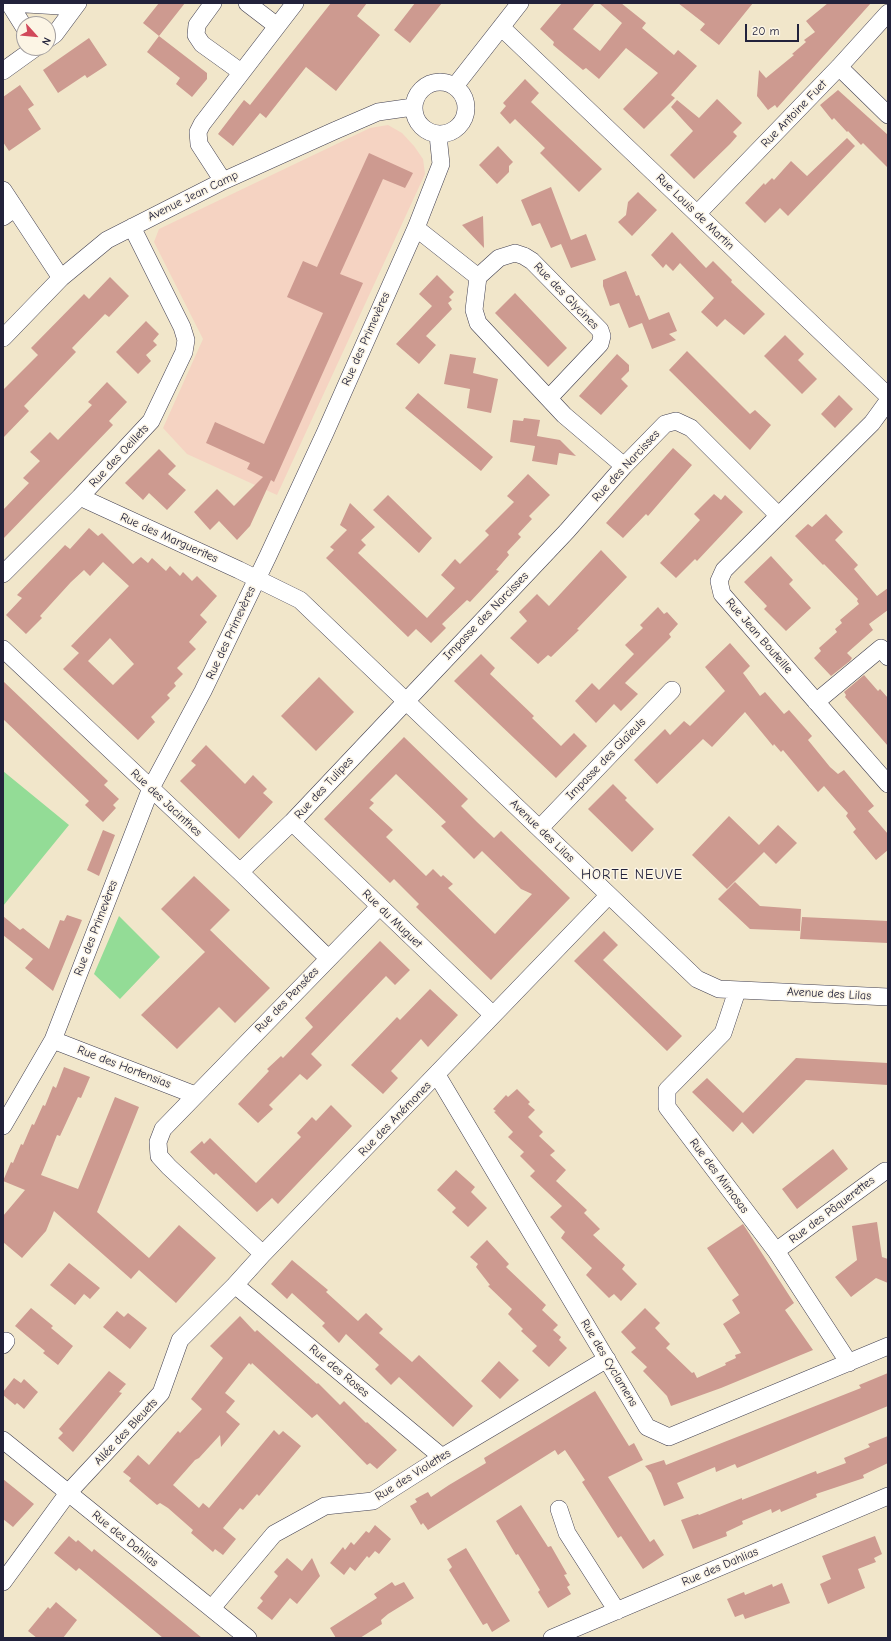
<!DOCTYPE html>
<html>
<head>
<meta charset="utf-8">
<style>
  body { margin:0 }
  #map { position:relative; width:891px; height:1641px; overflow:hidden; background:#f1e6ca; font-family:"Comic Neue",sans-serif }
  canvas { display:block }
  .frame { position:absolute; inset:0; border:4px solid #22223b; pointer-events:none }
  .north { position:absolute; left:16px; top:16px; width:40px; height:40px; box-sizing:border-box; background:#fcf5e5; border:1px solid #a5a1a1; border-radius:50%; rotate:117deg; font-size:11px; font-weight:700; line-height:16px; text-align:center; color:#22223b }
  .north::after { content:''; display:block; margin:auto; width:14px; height:18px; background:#d1495b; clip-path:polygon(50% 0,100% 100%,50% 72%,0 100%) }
  .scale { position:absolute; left:745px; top:24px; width:54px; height:18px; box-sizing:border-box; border:2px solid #22223b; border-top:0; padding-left:5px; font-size:12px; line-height:14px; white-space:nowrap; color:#22223b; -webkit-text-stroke:3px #fcf5e5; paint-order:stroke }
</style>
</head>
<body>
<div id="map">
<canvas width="891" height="1641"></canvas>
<div class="frame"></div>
<div class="north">N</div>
<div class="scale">20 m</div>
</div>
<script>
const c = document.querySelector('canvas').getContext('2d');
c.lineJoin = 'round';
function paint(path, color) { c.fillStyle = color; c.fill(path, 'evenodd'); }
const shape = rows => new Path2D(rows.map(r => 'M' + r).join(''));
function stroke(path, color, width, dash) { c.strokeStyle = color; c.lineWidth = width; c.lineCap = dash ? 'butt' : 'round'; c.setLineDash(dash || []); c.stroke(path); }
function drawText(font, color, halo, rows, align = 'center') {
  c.font = font + ' "Comic Neue",sans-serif'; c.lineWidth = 3; c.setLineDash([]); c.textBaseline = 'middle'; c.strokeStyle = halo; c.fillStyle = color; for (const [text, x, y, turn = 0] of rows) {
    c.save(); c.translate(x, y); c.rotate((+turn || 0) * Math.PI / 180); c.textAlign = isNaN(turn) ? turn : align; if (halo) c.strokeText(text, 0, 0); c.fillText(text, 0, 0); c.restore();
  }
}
paint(shape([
  [388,125,402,133,414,146,423,159,425,174,277,495,187,454,163,428,203,339,154,242,159,229,370,128]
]), '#f5d3c2');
paint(shape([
  [3,771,69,825,3,906],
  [119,916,160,957,120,999,94,974]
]), '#93dc96');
paint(shape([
  [159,3,185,3,159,36,207,73,207,79,192,97,176,84,180,78,147,52,159,36,143,23],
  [331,3,367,3,357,16,380,35,336,91,306,67,266,118,260,113,233,146,218,134,244,100,250,105],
  [415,3,442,3,410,43,394,30],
  [562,3,595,3,573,29,600,51,622,23,599,3,621,3,646,23,642,28,674,55,678,50,697,66,671,95,675,98,644,129,623,109,658,73,626,48,599,79,586,68,583,70,553,45,554,42,540,29],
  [678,3,753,3,719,45,700,30,705,24],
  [828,3,871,3,777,108,775,105,768,110,757,96,759,70,766,78,794,55,792,54,806,42,804,40,815,32,806,21],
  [89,38,107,65,87,78,85,75,58,93,43,70],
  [525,79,539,93,531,102,602,169,579,192,540,153,545,148,515,119,510,124,500,113,506,106,503,103],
  [20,85,34,105,28,109,41,129,9,151,3,142,3,97],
  [838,90,888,135,888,168,863,143,861,145,848,131,847,132,834,118,832,120,820,105],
  [717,99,742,123,733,132,737,136,730,144,694,179,670,155,693,131,671,107,677,100,699,118],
  [847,138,855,146,788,216,780,208,765,223,745,203,764,183,765,185,772,178,774,180,791,161,807,176],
  [498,146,513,162,509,166,509,172,497,184,479,165],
  [369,153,413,173,405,188,383,179,340,274,363,283,274,482,271,480,250,526,237,540,219,521,210,530,194,512,217,489,234,506,263,477,247,469,250,463,206,443,215,422,264,444,323,313,287,297,303,261,317,267],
  [551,187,571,240,586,234,596,260,571,268,561,244,551,248,540,223,532,226,521,200],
  [638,192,657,210,632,236,618,222,626,215,628,202],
  [483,216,484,248,462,225],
  [672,232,706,268,713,261,732,280,731,282,765,314,744,335,725,319,717,327,701,312,714,298,680,263,673,271,666,264,663,268,651,255],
  [626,271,636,296,639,295,649,320,669,312,677,331,669,334,676,340,652,349,642,323,629,328,619,303,610,306,603,286,603,280],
  [437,275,454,292,449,297,452,300,448,303,452,309,426,336,436,345,419,364,396,344,432,306,419,294],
  [110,277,129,296,109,317,105,314,72,348,76,352,24,406,29,411,3,438,3,390,38,355,31,348,84,294,89,299],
  [515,293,567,348,548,367,495,313],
  [146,321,159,334,153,341,157,345,146,355,151,361,138,374,116,352],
  [785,335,804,354,798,360,817,379,802,394,764,356],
  [687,351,750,414,755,410,771,425,750,450,669,370],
  [450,354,476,358,473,373,498,379,491,413,467,408,470,389,444,384],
  [617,354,629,365,629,371,621,379,628,386,601,415,579,396],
  [107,382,127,402,109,421,113,425,3,539,3,510,29,483,23,478,40,461,30,452,50,432,58,440,92,405,88,402],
  [418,393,493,457,481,471,405,408],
  [839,395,853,409,835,428,821,414],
  [524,418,540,420,537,436,560,440,576,456,559,453,557,465,532,461,535,446,510,442,513,420,523,421],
  [673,448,692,465,648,516,646,514,623,538,606,523],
  [159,449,176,466,168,474,186,490,167,510,149,493,143,500,125,483],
  [528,474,550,495,529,516,532,519,518,534,521,537,507,552,509,555,496,570,499,571,470,602,467,600,442,624,446,628,431,643,416,629,408,637,326,558,334,550,330,547,347,530,340,525,350,503,375,527,361,540,366,545,358,553,427,618,455,588,441,575,455,559,460,564,489,535,485,531,514,502,507,496],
  [714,494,721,500,725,495,743,512,697,561,695,559,676,578,660,563,700,520,694,514],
  [388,495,432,538,419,553,373,510],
  [826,514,843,532,835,540,858,565,854,569,877,596,888,588,888,610,869,624,873,630,847,653,852,658,850,661,831,676,814,658,821,651,819,648,837,632,835,629,842,623,840,620,859,604,857,601,858,599,824,564,823,565,795,536,808,524,812,527],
  [89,528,98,536,102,533,133,564,141,557,148,563,152,558,166,571,170,566,180,576,183,572,192,581,197,576,217,596,200,615,207,622,189,642,196,649,177,668,183,674,174,683,176,686,167,695,170,698,151,717,155,722,138,740,63,669,79,653,71,646,129,586,103,562,90,576,84,570,71,582,40,616,42,618,26,634,6,615,22,598,17,595,65,545,70,549],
  [110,638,134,664,113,685,88,661],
  [601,550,627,577,577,629,579,630,551,657,548,655,538,664,510,638,527,621,519,612,537,594,549,606],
  [771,556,793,580,789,584,811,608,786,631,764,609,767,606,744,582],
  [658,607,664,614,667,612,678,624,669,634,671,637,625,683,638,694,621,711,614,704,596,723,575,701,592,683,599,690,634,654,625,645,643,628,640,625],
  [730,643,750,666,743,673,760,696,765,692,784,714,789,710,812,736,808,740,830,767,838,774,844,770,874,806,868,811,888,834,888,850,876,860,853,832,856,829,846,816,848,813,836,800,824,786,818,792,783,750,781,752,774,744,773,746,745,712,712,747,703,739,657,784,634,760,665,729,670,735,684,721,690,726,725,691,705,667],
  [481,654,495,668,490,674,534,716,532,718,561,746,574,733,587,746,556,778,454,681],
  [864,675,878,691,880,689,888,698,888,746,845,697,846,695,844,692],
  [319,677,354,712,316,751,281,716],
  [3,681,108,781,104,785,119,799,113,805,116,808,103,822,85,805,89,801,3,719],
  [404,737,468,799,461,806,477,822,494,838,501,831,570,898,491,980,416,907,419,904,394,879,390,883,324,819],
  [396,774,446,822,441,826,474,859,482,851,521,889,532,894,495,934,448,888,453,884,443,875,441,877,433,869,426,876,386,837,393,830,369,808,374,803,370,800],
  [206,745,245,784,253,775,267,789,263,793,273,802,239,839,180,781,196,765,191,761],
  [613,784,627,798,625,800,654,829,632,852,588,809],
  [729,816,759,845,778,825,797,843,776,864,764,852,727,889,692,855],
  [103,830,115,835,99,876,87,870],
  [194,876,230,910,210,930,270,988,235,1023,219,1007,177,1049,141,1015,205,952,161,909],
  [735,882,760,906,801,909,800,931,750,929,718,899],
  [67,915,82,920,53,991,25,968,33,959,3,935,3,916,20,930,23,928,49,949,60,920,64,921],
  [802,917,888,921,888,943,800,939],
  [604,931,618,945,603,960,682,1036,667,1051,574,961],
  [380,941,410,970,395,985,386,976,311,1054,322,1065,307,1080,300,1074,269,1105,273,1109,258,1123,238,1104,269,1071,267,1069,281,1056,283,1058,313,1027,305,1018],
  [430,989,458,1015,428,1047,421,1039,391,1071,398,1078,383,1094,351,1065,397,1017,400,1020],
  [796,1058,888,1063,888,1085,806,1080,753,1134,742,1122,733,1132,692,1092,707,1078,743,1113],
  [64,1067,90,1077,81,1098,78,1097,60,1136,57,1135,41,1175,78,1189,115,1097,139,1107,97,1212,149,1258,179,1225,216,1258,176,1303,139,1270,131,1279,54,1211,46,1231,22,1258,3,1242,3,1216,25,1190,3,1181,11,1162,13,1163,21,1144,23,1145,32,1124,34,1125,43,1105,45,1106,53,1086,56,1088],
  [517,1089,530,1102,528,1104,535,1110,528,1117,543,1132,539,1136,555,1151,550,1155,566,1170,556,1181,587,1210,584,1213,600,1229,593,1235,625,1265,622,1269,637,1284,621,1301,614,1294,609,1298,586,1275,592,1268,561,1238,565,1232,550,1217,562,1206,530,1176,535,1171,520,1156,524,1152,508,1137,513,1132,494,1112,496,1111,493,1109,506,1095,508,1097],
  [331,1105,352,1126,278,1204,272,1198,257,1212,216,1173,214,1175,190,1152,202,1141,204,1144,210,1138,256,1183,301,1137,297,1133,312,1117,316,1121],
  [833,1149,848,1169,797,1209,782,1189],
  [456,1170,475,1187,471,1192,487,1208,468,1227,452,1212,456,1208,437,1190],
  [877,1222,882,1257,888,1259,888,1283,876,1278,851,1297,835,1277,857,1260,852,1226],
  [743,1224,794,1303,785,1310,813,1350,721,1388,671,1406,667,1396,643,1371,647,1367,631,1352,636,1348,621,1332,645,1308,660,1323,655,1328,670,1344,666,1348,692,1373,694,1372,697,1378,726,1365,725,1363,736,1358,735,1355,741,1353,723,1324,740,1313,732,1300,739,1295,707,1248],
  [487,1240,509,1264,506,1267,546,1305,542,1310,558,1325,553,1330,561,1337,559,1340,567,1348,549,1367,532,1351,537,1346,521,1331,523,1329,508,1314,512,1309,488,1286,490,1285,476,1267,478,1264,470,1257],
  [292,1260,328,1290,326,1292,358,1321,366,1313,383,1329,379,1333,412,1362,419,1355,473,1406,453,1427,399,1377,391,1385,375,1369,379,1365,346,1334,339,1343,322,1326,325,1323,292,1293,287,1299,271,1284],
  [69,1263,100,1288,90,1299,84,1294,75,1305,50,1285],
  [31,1308,53,1326,51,1328,73,1346,58,1365,43,1353,45,1351,15,1326],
  [117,1311,124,1317,128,1313,147,1328,130,1349,103,1327],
  [240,1316,255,1332,257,1330,317,1384,318,1383,340,1405,344,1401,366,1423,367,1422,397,1450,377,1469,370,1463,367,1465,317,1414,312,1418,252,1363,251,1365,249,1363,225,1393,235,1401,226,1412,240,1424,221,1447,220,1435,199,1458,195,1460,173,1485,199,1508,203,1503,209,1508,274,1430,279,1435,283,1431,301,1446,259,1496,257,1494,243,1510,240,1508,223,1528,236,1539,223,1555,215,1549,213,1552,191,1533,193,1530,168,1508,160,1503,157,1505,129,1481,131,1478,123,1472,138,1455,149,1465,178,1431,180,1433,202,1409,191,1399,223,1358,210,1346],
  [499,1361,519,1380,500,1399,481,1381],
  [109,1371,126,1384,119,1392,122,1393,73,1452,58,1438,63,1433,59,1429],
  [888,1373,888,1406,737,1468,735,1464,716,1472,715,1467,677,1483,684,1498,664,1506,651,1473,645,1466,664,1460,666,1465,861,1388,859,1385],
  [14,1378,21,1383,24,1379,38,1392,24,1409,17,1403,15,1405,3,1395,3,1392],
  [595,1391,629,1446,634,1443,643,1460,608,1477,650,1542,654,1539,664,1555,643,1569,621,1536,618,1538,593,1499,582,1482,585,1480,565,1450,558,1455,555,1450,428,1530,423,1523,421,1525,410,1506,417,1502,415,1499,428,1492,431,1497,449,1485,486,1463,484,1458],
  [888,1436,888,1463,863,1475,864,1478,816,1494,817,1497,781,1512,780,1509,772,1513,771,1509,742,1521,743,1524,726,1532,727,1536,693,1549,681,1520,698,1514,699,1515,742,1498,742,1500,816,1471,817,1474,846,1463,844,1458,870,1447,868,1444],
  [3,1479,34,1504,13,1527,3,1519],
  [521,1505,548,1547,551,1546,567,1574,564,1575,570,1585,567,1587,571,1594,548,1608,538,1592,540,1590,518,1554,516,1555,496,1521],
  [375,1525,391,1539,379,1554,375,1551,369,1558,367,1556,355,1571,350,1567,344,1575,330,1563,343,1547,345,1550,351,1542,354,1545,366,1531,369,1533],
  [69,1536,76,1542,78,1540,92,1552,94,1549,202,1638,163,1638,79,1568,76,1571,54,1553],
  [875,1536,882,1554,874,1558,876,1562,858,1569,865,1588,828,1604,820,1584,831,1579,822,1556],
  [466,1548,510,1621,492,1632,487,1623,483,1625,449,1570,452,1567,447,1559],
  [287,1558,302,1571,312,1558,320,1576,297,1604,290,1598,272,1620,257,1608,263,1601,260,1598,278,1576,274,1572],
  [392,1582,395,1586,404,1582,414,1598,388,1614,381,1620,382,1624,360,1638,336,1638,330,1628,377,1598,374,1594],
  [782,1583,790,1603,745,1619,743,1614,735,1617,727,1599,744,1592,745,1595,772,1584,773,1587],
  [56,1602,77,1620,63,1638,37,1638,28,1631,48,1607,50,1609]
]), '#cd9a90');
const minor = shape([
  [9,3,60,6],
  [9,3,24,27],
  [213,3,197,25,196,35,202,44,241,72],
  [247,3,277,26],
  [501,27,888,396],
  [48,39,55,34,78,3],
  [839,67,888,115],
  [3,71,35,48],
  '414 108a26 26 0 1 1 52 0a26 26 0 1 1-52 0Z',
  [455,86,520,3],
  [223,181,199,144,198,132,202,124,295,3],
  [3,190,61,278],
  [697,214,839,67,888,13],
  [3,217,15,208],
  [416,228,478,277,474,310,478,323,564,415,624,466],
  [478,277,499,258,515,253,524,256,532,261,600,330,602,336,600,344,549,398],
  [3,338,61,278,107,240,223,181,334,131,378,112,413,107],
  [888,401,872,423,724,570,719,581,722,594,888,784],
  [80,497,239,570,300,600,697,979,719,989,888,997],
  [3,574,80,497,151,421,184,352,186,340,182,327,132,227],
  [3,649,240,872,328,958],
  [816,702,881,648,888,657],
  [292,822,492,1014],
  [540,828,672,690],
  [240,872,292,822,567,531,624,466,665,424,676,421,691,428,778,515],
  [737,991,723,1033,667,1090,667,1107,776,1251,849,1363],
  [53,1040,195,1095],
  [437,1075,647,1427,669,1437,888,1346],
  [3,1126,53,1040,151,788,203,691,268,556,325,433,416,228,441,164,438,135],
  [776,1251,885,1171,888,1171],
  [263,1254,169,1167,159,1156,158,1142,163,1129,379,907],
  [235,1285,442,1457],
  [3,1345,6,1341],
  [3,1440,248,1638],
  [559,1509,567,1533,617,1611],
  [3,1582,68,1493,161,1393,180,1340,235,1285,263,1254,608,896],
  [212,1608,274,1534,325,1506,373,1501,442,1457,607,1359],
  [552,1638,888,1496]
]);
stroke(minor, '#413f50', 18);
stroke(minor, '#fff', 17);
drawText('12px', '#22223b', '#fcf5e5', [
  ["Rue Antoine Fuet",794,114,-46],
  ["Avenue Jean Camp",193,196,-26],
  ["Rue Louis de Martin",695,212,44],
  ["Rue des Glycines",566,296,46],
  ["Rue des Primevères",366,339,-66],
  ["Rue des Oeillets",119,456,-47],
  ["Rue des Narcisses",626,466,-47],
  ["Rue des Marguerites",169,538,24],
  ["Impasse des Narcisses",486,616,-46],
  ["Rue des Primevères",231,633,-65],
  ["Rue Jean Bouteille",759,636,49],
  ["Impasse des Glaïeuls",606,759,-46],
  ["Rue des Tulipes",324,788,-47],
  ["Rue des Jacinthes",166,803,43],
  ["Avenue des Lilas",542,831,44],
  ["Rue du Muguet",392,919,44],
  ["Rue des Primevères",96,928,-69],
  ["Avenue des Lilas",829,994,3],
  ["Rue des Pensées",287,1000,-46],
  ["Rue des Hortensias",124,1067,21],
  ["Rue des Anémones",395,1119,-46],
  ["Rue des Mimosas",719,1176,53],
  ["Rue des Pâquerettes",832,1210,-37],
  ["Rue des Cyclamens",609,1363,59],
  ["Rue des Roses",339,1371,40],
  ["Allée des Bleuets",126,1432,-47],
  ["Rue des Violettes",413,1475,-32],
  ["Rue des Dahlias",125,1539,39],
  ["Rue des Dahlias",720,1567,-23]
]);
c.letterSpacing = '1px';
drawText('14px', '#22223b', '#fcf5e5', [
  ["HORTE NEUVE",632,875]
]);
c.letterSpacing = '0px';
</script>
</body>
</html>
